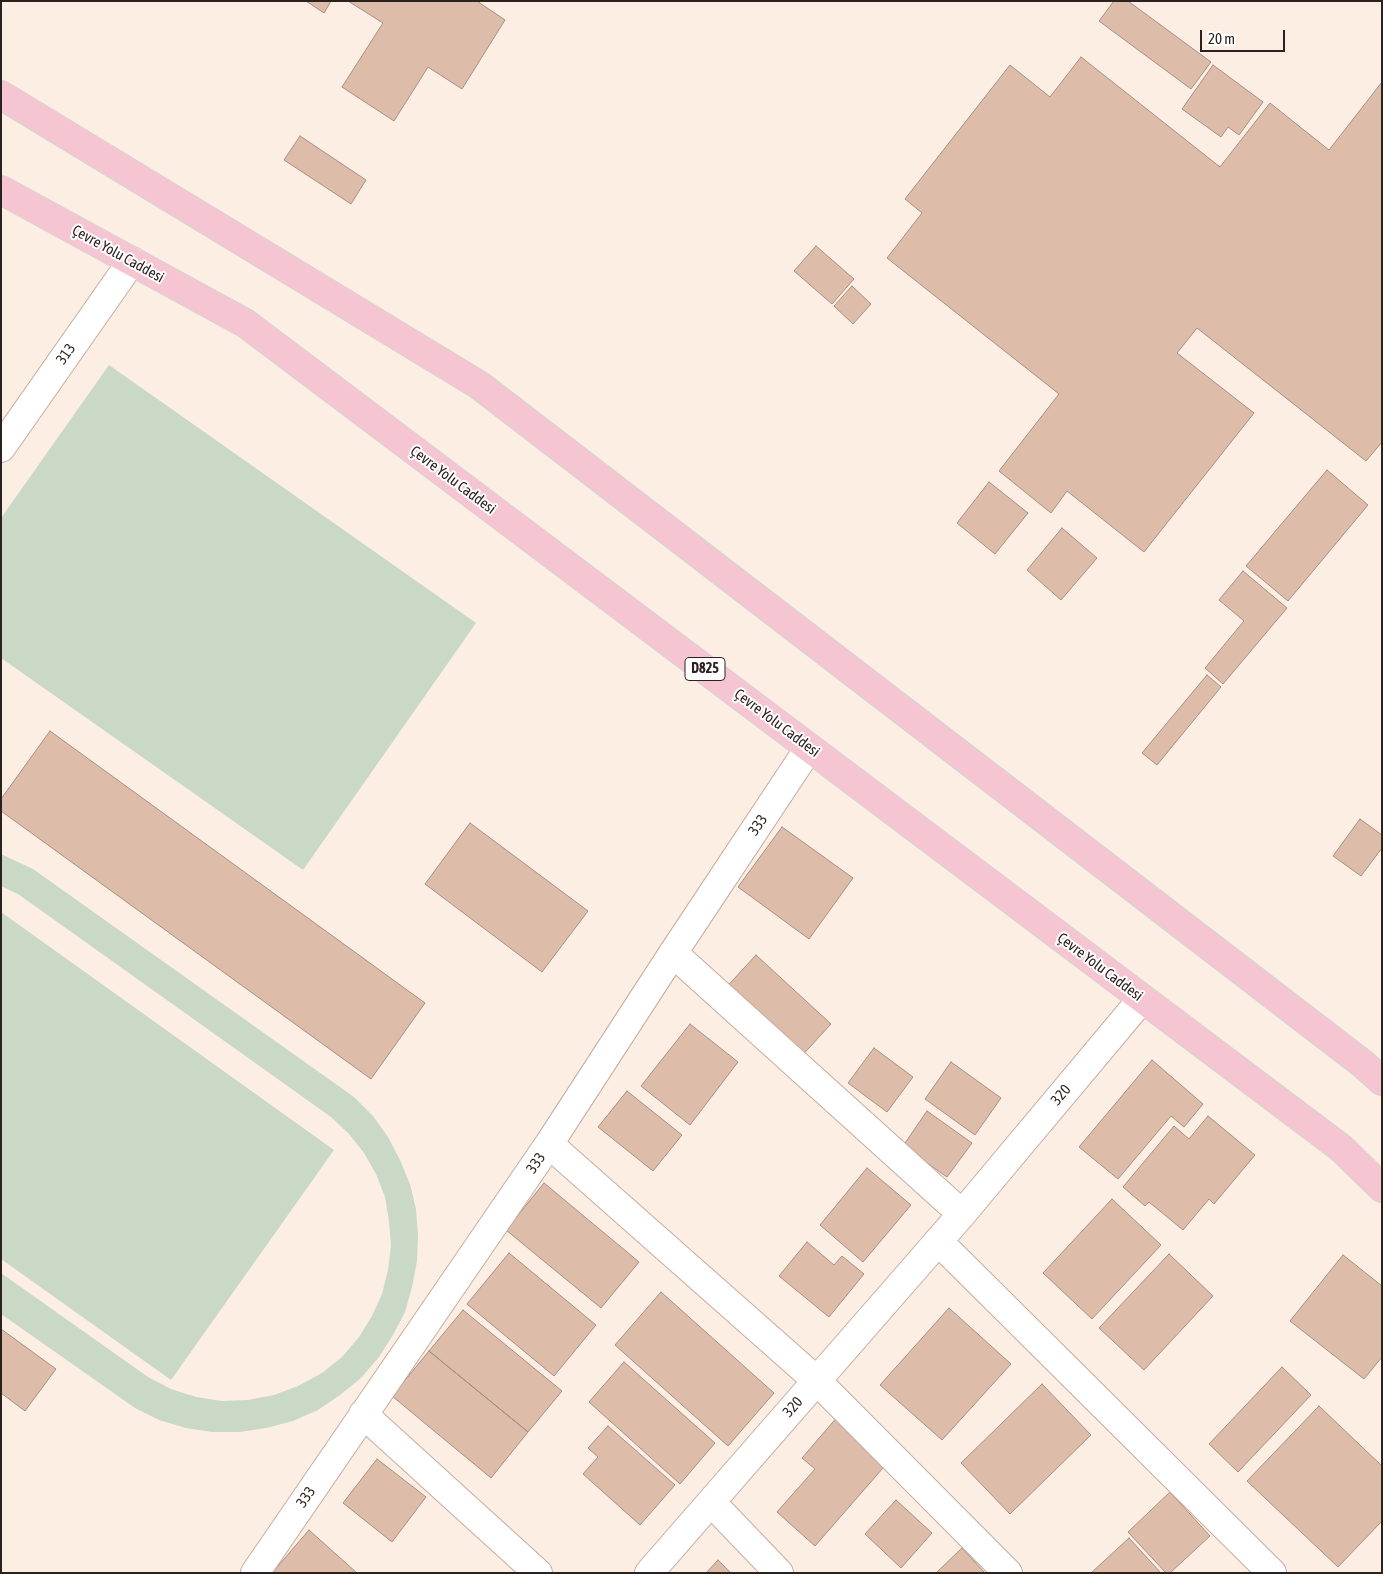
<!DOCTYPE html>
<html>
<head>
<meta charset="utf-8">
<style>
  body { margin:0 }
  #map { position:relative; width:1383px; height:1574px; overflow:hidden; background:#fdeee4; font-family:"Asap Condensed",sans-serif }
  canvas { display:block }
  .frame { position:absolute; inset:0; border:2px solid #2c221d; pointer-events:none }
  .scale { position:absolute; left:1200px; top:30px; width:85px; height:22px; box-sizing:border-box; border:2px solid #2c221d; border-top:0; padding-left:6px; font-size:15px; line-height:18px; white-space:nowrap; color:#2c221d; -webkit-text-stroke:4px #fff; paint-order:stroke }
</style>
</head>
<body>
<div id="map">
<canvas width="1383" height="1574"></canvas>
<div class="frame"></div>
<div class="scale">20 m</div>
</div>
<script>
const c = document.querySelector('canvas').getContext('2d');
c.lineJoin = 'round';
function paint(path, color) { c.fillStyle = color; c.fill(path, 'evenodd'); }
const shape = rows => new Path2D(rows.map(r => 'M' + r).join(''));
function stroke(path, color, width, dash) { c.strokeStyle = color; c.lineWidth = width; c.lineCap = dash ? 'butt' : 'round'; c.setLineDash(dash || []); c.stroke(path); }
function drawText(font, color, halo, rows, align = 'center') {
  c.font = font + ' "Asap Condensed",sans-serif'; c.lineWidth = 4; c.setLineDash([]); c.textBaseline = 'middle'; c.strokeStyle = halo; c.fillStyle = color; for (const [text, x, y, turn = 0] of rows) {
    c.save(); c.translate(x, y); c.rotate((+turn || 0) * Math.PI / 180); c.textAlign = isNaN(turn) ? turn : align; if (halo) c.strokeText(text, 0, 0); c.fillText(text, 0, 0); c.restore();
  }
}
paint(shape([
  [109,365,476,623,303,870,1,658,1,518],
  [1,854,33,869,354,1097,373,1116,388,1137,400,1160,410,1184,416,1209,418,1235,417,1261,412,1287,405,1312,393,1335,379,1357,361,1378,340,1395,318,1410,293,1421,266,1428,240,1432,212,1432,186,1428,159,1420,135,1408,1,1314,1,1273,148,1377,171,1389,196,1397,222,1401,248,1400,274,1395,298,1386,322,1373,342,1357,359,1337,372,1316,382,1294,388,1270,391,1246,389,1221,385,1197,376,1174,364,1153,349,1134,331,1117,18,894,1,886],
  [1,912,334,1150,171,1380,1,1259]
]), '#c9d9c6');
const building = shape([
  [306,1,331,1,324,13,306,1],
  [348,1,477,1,505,20,462,89,428,67,394,121,342,87,383,23,348,1],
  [1114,1,1128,1,1211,62,1191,89,1099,21,1114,1],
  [1081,57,1220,167,1270,103,1329,150,1382,82,1382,442,1366,461,1197,328,1177,353,1254,413,1144,552,1067,491,1051,513,999,471,1059,394,887,258,922,213,905,199,1010,65,1050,97,1081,57],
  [1213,65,1263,102,1239,135,1228,127,1221,137,1182,109,1213,65],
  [300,136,366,180,351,204,284,160,300,136],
  [816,246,854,279,832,304,794,271,816,246],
  [852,286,871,304,853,324,834,306,852,286],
  [1327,470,1368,505,1288,601,1246,566,1327,470],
  [989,482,1028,513,995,554,957,523,989,482],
  [1062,528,1097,558,1061,600,1027,570,1062,528],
  [1243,571,1287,608,1223,684,1205,668,1244,621,1219,600,1243,571],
  [1207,675,1221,687,1157,765,1142,753,1207,675],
  [50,731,425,1003,371,1079,1,811,1,799,50,731],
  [1360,819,1382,835,1382,848,1361,876,1333,856,1360,819],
  [470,823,588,911,542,972,425,884,470,823],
  [782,827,853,878,809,939,738,887,782,827],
  [756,955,831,1024,797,1061,722,992,756,955],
  [690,1024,738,1062,690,1125,641,1086,690,1024],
  [874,1048,913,1077,887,1112,848,1083,874,1048],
  [1152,1060,1203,1104,1184,1127,1171,1116,1118,1179,1079,1147,1152,1060],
  [951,1062,1001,1098,975,1135,925,1099,951,1062],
  [627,1091,682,1135,653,1171,598,1127,627,1091],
  [927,1111,972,1143,947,1177,903,1146,927,1111],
  [1208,1116,1255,1155,1214,1204,1209,1199,1183,1230,1149,1202,1145,1206,1123,1187,1174,1126,1189,1139,1208,1116],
  [867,1168,911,1205,863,1262,820,1225,867,1168],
  [544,1183,639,1262,601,1308,506,1230,544,1183],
  [1112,1199,1161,1245,1092,1319,1043,1273,1112,1199],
  [807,1242,834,1265,842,1256,864,1274,829,1317,779,1276,807,1242],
  [509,1253,596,1325,554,1376,467,1304,509,1253],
  [1169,1254,1213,1296,1144,1370,1099,1328,1169,1254],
  [1343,1255,1382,1286,1382,1357,1364,1379,1290,1321,1343,1255],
  [661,1292,774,1393,728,1446,615,1345,661,1292],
  [949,1308,1011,1364,942,1440,880,1385,949,1308],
  [463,1310,562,1391,528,1432,429,1351,463,1310],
  [1,1329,56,1369,25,1411,1,1393,1,1329],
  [429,1351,528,1432,491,1478,392,1396,429,1351],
  [624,1362,715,1443,680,1484,589,1402,624,1362],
  [1282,1367,1311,1395,1238,1472,1209,1444,1282,1367],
  [1042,1384,1091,1435,1010,1514,961,1463,1042,1384],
  [1319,1406,1382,1466,1382,1521,1338,1567,1247,1481,1319,1406],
  [839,1415,890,1460,815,1546,777,1512,815,1469,802,1458,839,1415],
  [608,1426,675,1485,640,1525,583,1474,598,1457,588,1448,608,1426],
  [377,1459,426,1497,392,1542,343,1503,377,1459],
  [1170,1492,1210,1536,1170,1573,1166,1573,1128,1532,1170,1492],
  [896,1500,932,1533,901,1568,865,1534,896,1500],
  [309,1530,357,1573,272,1573,309,1530],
  [1129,1538,1161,1573,1091,1573,1129,1538],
  [962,1548,985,1573,936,1573,962,1548],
  [718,1560,731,1573,706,1573,718,1560]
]);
paint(building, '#ddbda9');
stroke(building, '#a68f81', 1);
const minor = shape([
  [1,448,132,261],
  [673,953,962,1214],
  [549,1144,816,1380,1008,1573],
  [938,1241,1272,1573],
  [363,1414,538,1573],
  [711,1502,779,1573],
  [255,1573,549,1144,673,953,809,748],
  [649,1573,962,1214,1142,999]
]);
const highway = shape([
  [1,95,479,385,1363,1064,1382,1081],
  [1,190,245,323,1341,1148,1382,1188]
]);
stroke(minor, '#c5ad9e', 30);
stroke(highway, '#d5d3d2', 30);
stroke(minor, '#fff', 28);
stroke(highway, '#f5c6d1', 28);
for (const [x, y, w] of [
  [705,669,40]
]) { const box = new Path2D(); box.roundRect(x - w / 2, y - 11.5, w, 23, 4); c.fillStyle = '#fff'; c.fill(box); stroke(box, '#2c221d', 1); }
drawText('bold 14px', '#2c221d', null, [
  ["D825",705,669]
]);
drawText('15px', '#2c221d', '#fff', [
  ["Çevre Yolu Caddesi",118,254,29],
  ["313",66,354,-55],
  ["Çevre Yolu Caddesi",453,480,37],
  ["Çevre Yolu Caddesi",777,723,37],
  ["333",758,825,-56],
  ["Çevre Yolu Caddesi",1100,967,37],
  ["320",1061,1095,-50],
  ["333",536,1163,-56],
  ["320",793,1407,-49],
  ["333",306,1497,-56]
]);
</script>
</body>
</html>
